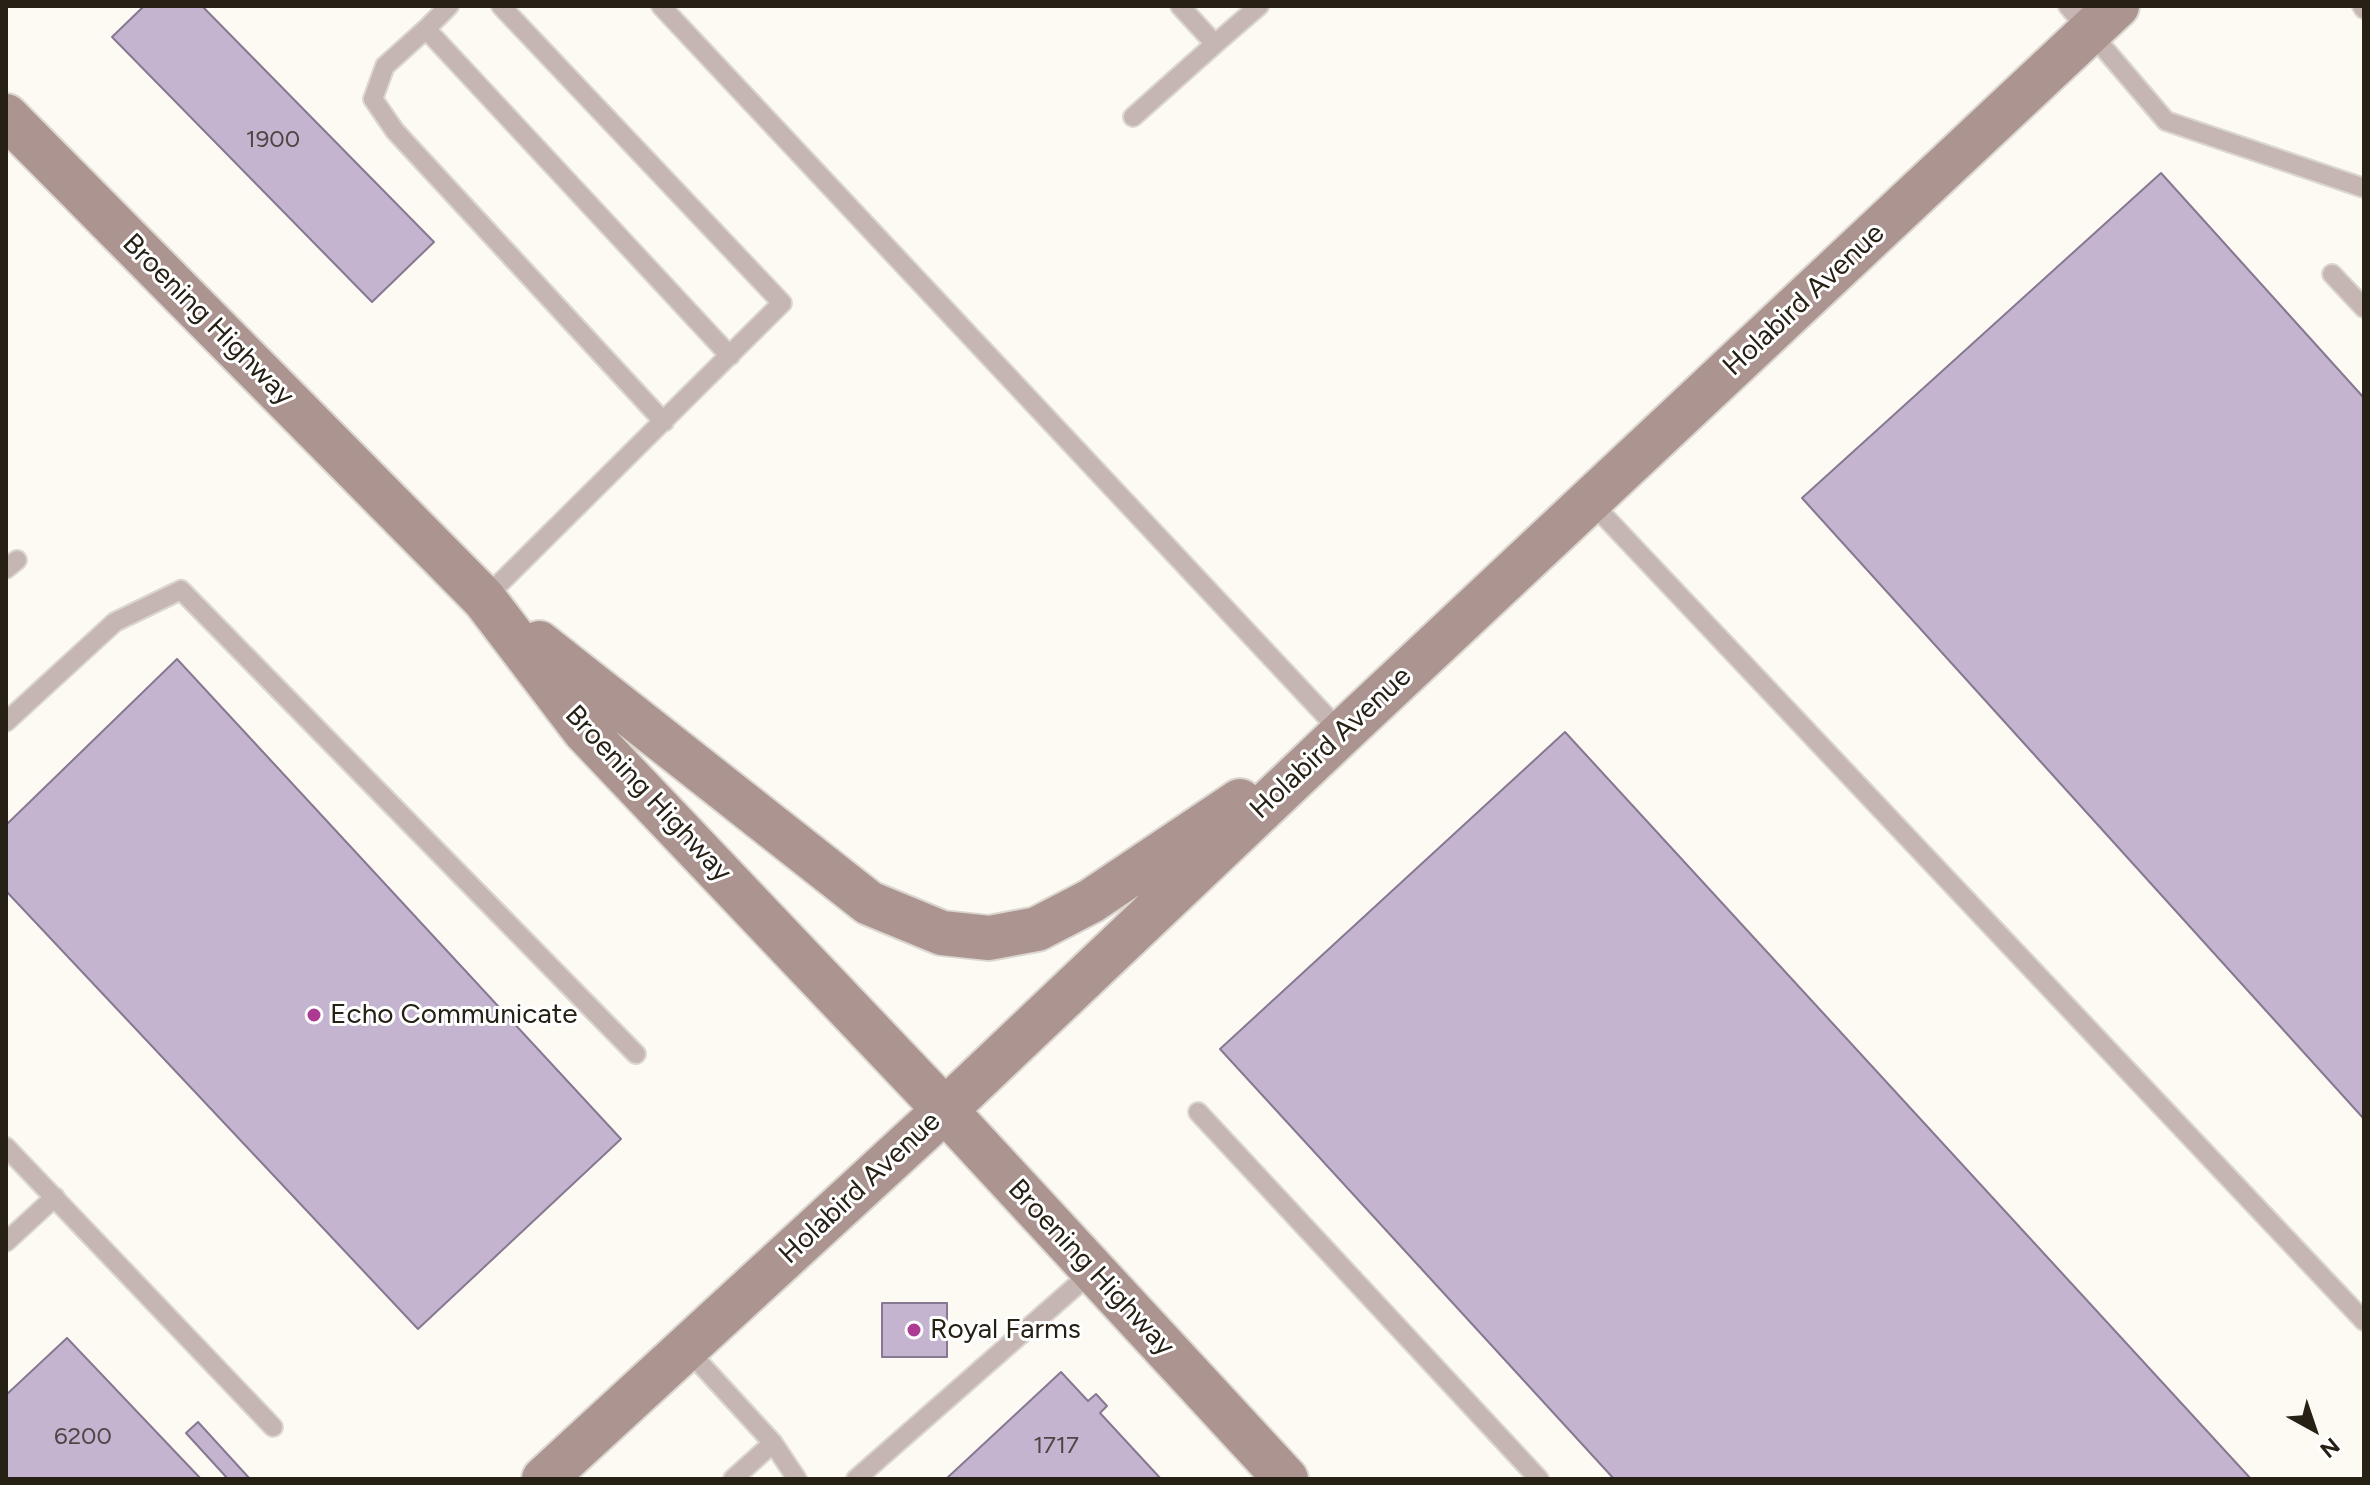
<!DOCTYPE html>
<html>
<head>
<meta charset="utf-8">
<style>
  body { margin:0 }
  #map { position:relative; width:2370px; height:1485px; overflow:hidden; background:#fdfaf4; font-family:Figtree,sans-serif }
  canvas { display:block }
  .frame { position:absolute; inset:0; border:8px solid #262015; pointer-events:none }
  .north { position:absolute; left:2274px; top:1389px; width:80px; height:80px; -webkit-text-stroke:6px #fff; paint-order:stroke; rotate:140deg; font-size:22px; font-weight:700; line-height:32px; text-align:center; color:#262015 }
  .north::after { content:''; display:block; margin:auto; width:28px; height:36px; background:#262015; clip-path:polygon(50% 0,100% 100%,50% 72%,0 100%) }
</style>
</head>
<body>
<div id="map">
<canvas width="2370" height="1485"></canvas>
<div class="frame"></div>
<div class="north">N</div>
</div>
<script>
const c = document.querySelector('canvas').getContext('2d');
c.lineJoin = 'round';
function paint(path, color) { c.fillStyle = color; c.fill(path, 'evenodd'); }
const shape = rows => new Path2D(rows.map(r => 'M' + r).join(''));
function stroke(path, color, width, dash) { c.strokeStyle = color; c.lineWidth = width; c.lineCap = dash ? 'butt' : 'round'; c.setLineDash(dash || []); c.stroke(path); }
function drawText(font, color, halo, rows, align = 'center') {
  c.font = font + ' Figtree,sans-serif'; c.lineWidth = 6; c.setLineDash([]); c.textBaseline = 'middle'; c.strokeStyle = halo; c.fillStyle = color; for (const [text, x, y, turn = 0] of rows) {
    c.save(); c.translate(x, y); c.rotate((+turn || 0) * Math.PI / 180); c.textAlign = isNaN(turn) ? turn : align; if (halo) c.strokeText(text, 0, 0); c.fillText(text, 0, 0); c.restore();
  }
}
const building = shape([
  [144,6,202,6,434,242,372,302,112,37,144,6],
  [2161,173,2364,398,2364,1119,1802,498,2161,173],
  [177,659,621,1139,418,1329,6,891,6,825,177,659],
  [1565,732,2251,1479,1614,1479,1220,1049,1565,732],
  [882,1303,947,1303,947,1357,882,1357,882,1303],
  [67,1338,201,1479,6,1479,6,1395,67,1338],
  [1061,1372,1088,1401,1096,1394,1107,1406,1100,1413,1161,1479,946,1479,1061,1372],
  [198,1422,250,1479,228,1479,186,1433,198,1422]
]);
paint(building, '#c4b4d0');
stroke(building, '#877892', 2);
const lane = shape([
  [661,6,1342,733],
  [1180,6,1215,44,1259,6],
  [2068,6,2166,121,2364,188],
  [2362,6,2364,9],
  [426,29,449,6],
  [1133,117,1215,44],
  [2332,274,2364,308],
  [664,422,395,131,373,99,385,66,426,29,730,356],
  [1590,501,2364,1321],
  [6,569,17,560],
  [484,599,782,303,501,6],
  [6,722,115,622,181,590,636,1054],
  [1198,1112,1539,1479],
  [6,1147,273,1427],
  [6,1242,55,1197],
  [686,1348,773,1443,797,1479],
  [733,1479,773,1443],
  [856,1479,1093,1271]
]);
const secondary = shape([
  [6,116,484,599,584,730,945,1110,1286,1479],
  [539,643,869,903,942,933,989,938,1037,929,1091,901,1240,801],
  [544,1479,945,1110,1342,733,2117,6]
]);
stroke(lane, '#dbd7d0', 22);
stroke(secondary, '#dbd7d0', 48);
stroke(lane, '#c6b6b3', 18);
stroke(secondary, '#ac9590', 44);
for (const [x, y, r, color] of [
  [314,1015,8,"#ad3a93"],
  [914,1330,8,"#ad3a93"]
]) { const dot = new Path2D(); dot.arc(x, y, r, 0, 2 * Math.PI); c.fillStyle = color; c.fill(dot); stroke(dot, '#fff', 3); }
drawText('24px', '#4e4544', null, [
  ["1900",273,140],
  ["6200",83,1437],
  ["1717",1056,1446]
]);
drawText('28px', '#262015', '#fff', [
  ["Holabird Avenue",1804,300,-43],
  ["Broening Highway",208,320,45],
  ["Holabird Avenue",1331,743,-43],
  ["Broening Highway",648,794,47],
  ["Holabird Avenue",860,1188,-43],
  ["Broening Highway",1091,1268,47]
]);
drawText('28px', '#262015', '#fff', [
  ["Echo Communicate",330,1015],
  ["Royal Farms",930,1330]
], 'left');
</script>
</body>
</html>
